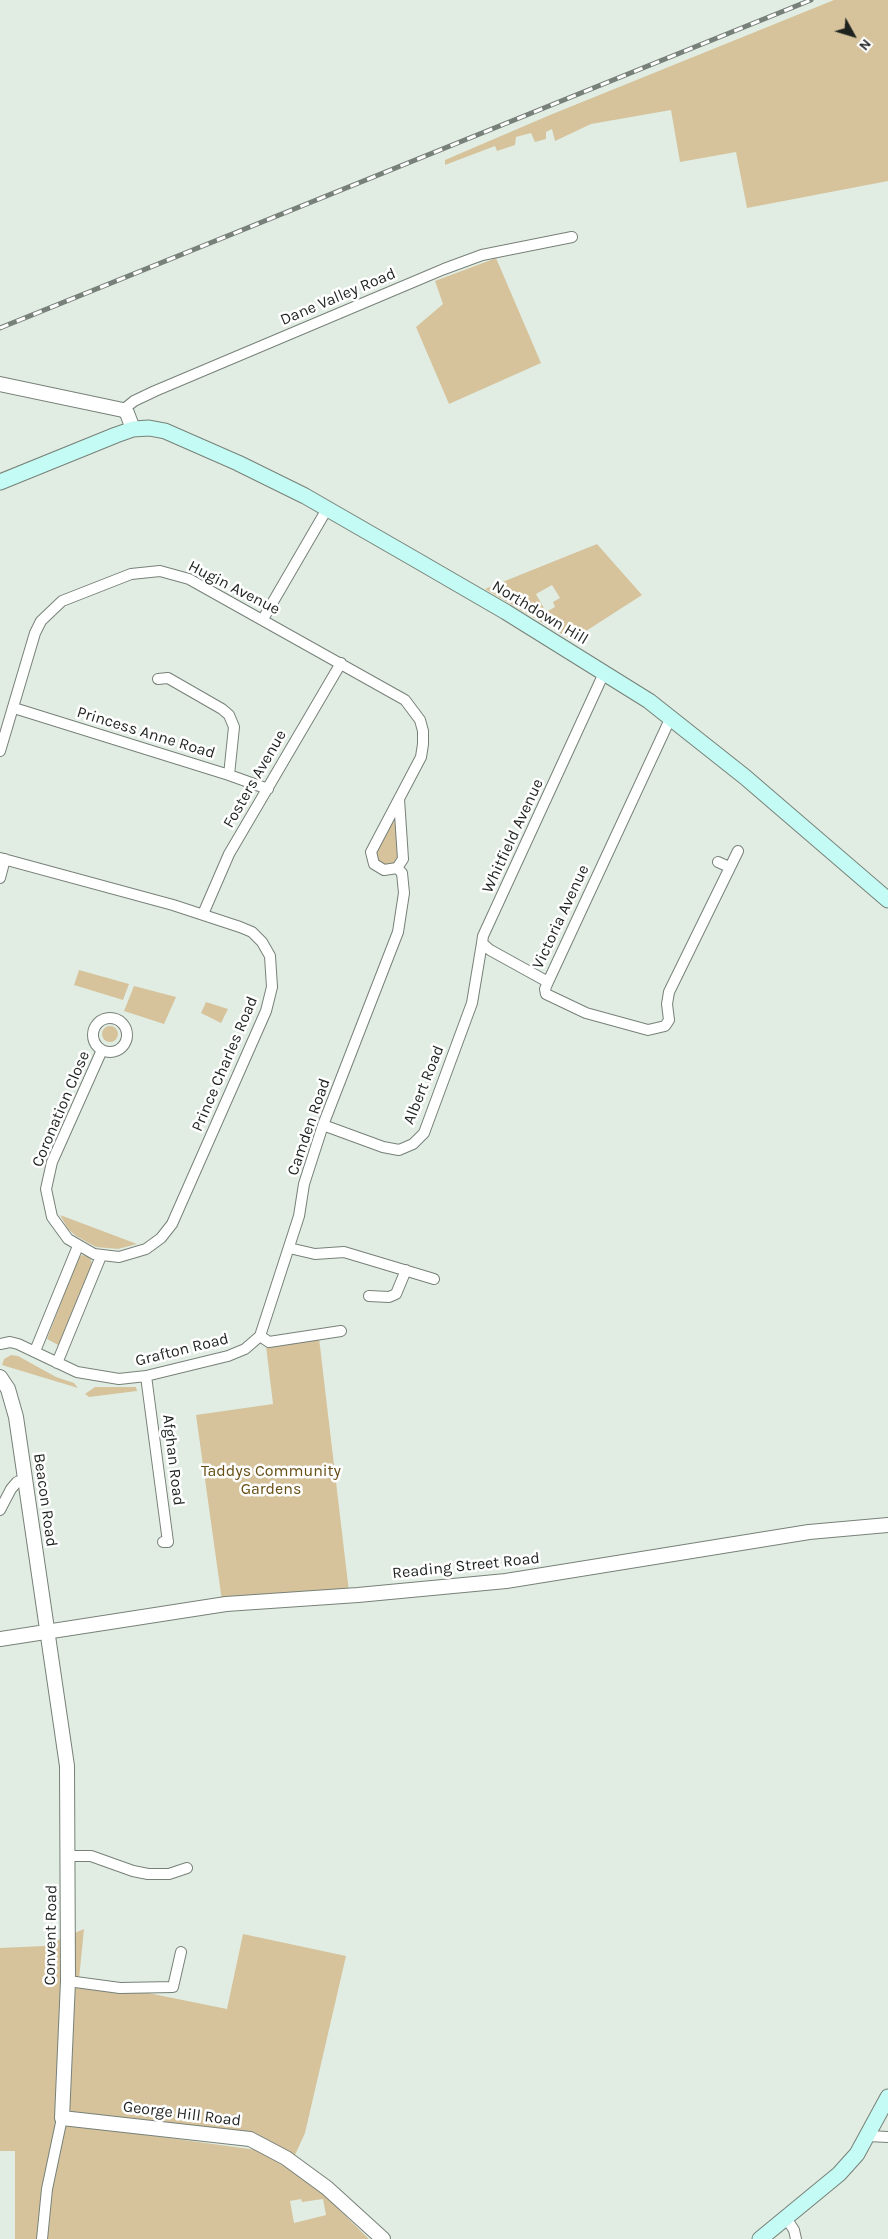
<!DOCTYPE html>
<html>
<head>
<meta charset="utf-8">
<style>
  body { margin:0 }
  #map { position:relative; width:888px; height:2239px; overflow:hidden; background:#e1ede3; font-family:Karla,sans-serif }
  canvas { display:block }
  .north { position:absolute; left:828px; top:10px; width:50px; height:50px; -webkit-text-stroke:4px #fff; paint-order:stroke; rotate:129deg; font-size:14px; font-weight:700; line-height:20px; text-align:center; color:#1f2320 }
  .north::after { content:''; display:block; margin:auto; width:18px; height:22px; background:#1f2320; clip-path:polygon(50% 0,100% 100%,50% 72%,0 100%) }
</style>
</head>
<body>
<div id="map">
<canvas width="888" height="2239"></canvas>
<div class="north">N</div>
</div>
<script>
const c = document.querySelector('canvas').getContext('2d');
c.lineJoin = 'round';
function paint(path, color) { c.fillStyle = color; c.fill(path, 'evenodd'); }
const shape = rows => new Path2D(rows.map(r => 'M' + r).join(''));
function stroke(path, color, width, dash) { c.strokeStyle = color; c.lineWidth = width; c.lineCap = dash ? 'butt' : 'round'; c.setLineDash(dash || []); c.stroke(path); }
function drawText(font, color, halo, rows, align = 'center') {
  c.font = font + ' Karla,sans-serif'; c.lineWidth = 5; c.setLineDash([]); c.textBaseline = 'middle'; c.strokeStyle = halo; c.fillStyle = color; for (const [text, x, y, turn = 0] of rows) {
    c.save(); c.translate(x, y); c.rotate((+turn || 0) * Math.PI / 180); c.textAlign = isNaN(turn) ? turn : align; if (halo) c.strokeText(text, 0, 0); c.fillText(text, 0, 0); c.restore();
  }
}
paint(shape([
  [834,0,888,0,888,181,747,208,736,152,680,162,671,110,591,124,555,141,552,129,546,132,546,139,535,142,531,133,516,137,515,145,497,151,495,146,445,165,445,160,550,115],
  [496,258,541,363,449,404,416,327,443,304,435,281],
  [597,544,642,595,572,640,485,589],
  [552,585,560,598,553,602,555,607,546,612,536,594],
  [394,818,399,857,395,864,388,866,378,863,375,849],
  [79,970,129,984,123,1000,74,985],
  [134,986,176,997,164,1024,124,1011],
  [206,1002,228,1009,221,1023,201,1013],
  '102 1034a8 8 0 1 1 16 0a8 8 0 1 1-16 0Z',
  [60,1215,137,1244,118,1249,96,1247,76,1236,68,1229],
  [82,1255,90,1257,92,1264,60,1346,47,1339,78,1258],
  [319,1338,349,1592,222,1601,196,1415,273,1404,266,1346],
  [11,1355,18,1356,56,1377,74,1383,78,1388,2,1365,4,1359],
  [95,1387,136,1387,137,1391,89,1397,85,1394],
  [84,1929,79,1979,227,2009,243,1934,346,1956,305,2133,295,2155,247,2134,125,2132,257,2150,312,2183,369,2239,15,2239,15,2151,0,2151,0,1948,44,1946],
  [301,2199,302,2202,323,2199,326,2215,294,2223,290,2201]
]), '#d6c39c');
const minor = shape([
  [123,410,134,401,155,391,444,269,482,255,572,237],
  [263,619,327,509],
  [158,679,168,678,222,709,229,715,234,727,229,775],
  [14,708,229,775,268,789],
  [671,717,548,982,545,989,546,994,586,1013,648,1030,665,1026,669,1020,667,1004,669,992,738,851],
  [0,751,35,633,41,621,62,601,131,574,160,571,189,579,405,700,420,720,423,731,423,744,421,757,371,852,374,864,384,870,397,868,403,859,399,799],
  [0,858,173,905,240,927,252,932,262,942,270,956,272,987,266,1011,172,1224,161,1238,146,1249,119,1257,94,1254,68,1239,52,1217,46,1189,52,1162,102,1050],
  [718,862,729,867],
  [0,878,5,859],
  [203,914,229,854,341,663],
  [548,982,490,950,482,943,483,936,604,673],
  '93 1035a17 17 0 1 1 34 0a17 17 0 1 1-34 0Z',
  [323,1125,383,1147,399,1150,413,1144,424,1133,472,1003,482,943],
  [289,1248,315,1254,344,1252,434,1279],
  [369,1296,389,1297,396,1294,406,1270],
  [260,1336,269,1342,341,1331],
  [0,1344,10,1342,18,1344,77,1372,119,1379,146,1376,228,1356,245,1349,260,1336,299,1216,304,1184,323,1125,398,932,404,893,402,873,397,868],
  [35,1351,78,1246],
  [57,1363,101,1256],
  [146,1376,168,1542,163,1542],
  [0,1510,11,1489,17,1482,25,1479],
  [69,1856,91,1856,133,1871,148,1874,169,1874,187,1868],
  [68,1981,120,1988,173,1987,181,1952],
  [868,2136,888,2137],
  [786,2218,794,2230,796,2239],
  [42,2239,47,2189,62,2118]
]);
const tertiary = shape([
  [0,384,123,410,127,413,133,429],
  [0,1377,8,1389,16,1417,67,1766,68,1981,62,2118,250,2139,286,2158,327,2188,383,2239],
  [0,1639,226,1604,358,1595,506,1581,809,1532,888,1525]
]);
const secondary = shape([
  [0,482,116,435,133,429,149,428,165,431,238,463,305,496,418,561,506,612,649,701,745,777,888,900],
  [760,2239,839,2174,857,2154,888,2097]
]);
stroke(minor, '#778178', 12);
stroke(tertiary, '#778178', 16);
stroke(secondary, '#778178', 17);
stroke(minor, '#fff', 10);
stroke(tertiary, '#fff', 14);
stroke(secondary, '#c4fbf4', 15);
const rail = shape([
  [0,328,811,0]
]);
stroke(rail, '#78807a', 5);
stroke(rail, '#fff', 3, [9]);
drawText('16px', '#1f2320', '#fff', [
  ["Dane Valley Road",338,297,-23],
  ["Hugin Avenue",234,588,27],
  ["Northdown Hill",540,613,31],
  ["Princess Anne Road",146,733,17],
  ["Fosters Avenue",255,779,-60],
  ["Whitfield Avenue",513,836,-65],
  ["Victoria Avenue",561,917,-65],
  ["Prince Charles Road",225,1064,-67],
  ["Albert Road",424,1085,-68],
  ["Coronation Close",61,1109,-67],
  ["Camden Road",309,1127,-71],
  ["Grafton Road",182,1350,-14],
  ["Afghan Road",173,1460,83],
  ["Beacon Road",45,1500,82],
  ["Reading Street Road",466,1566,-6],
  ["Convent Road",51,1935,-89],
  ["George Hill Road",182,2114,7]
]);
drawText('16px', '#674f15', '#fff', [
  ["Taddys Community",271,1471],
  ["Gardens",271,1489]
]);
</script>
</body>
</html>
